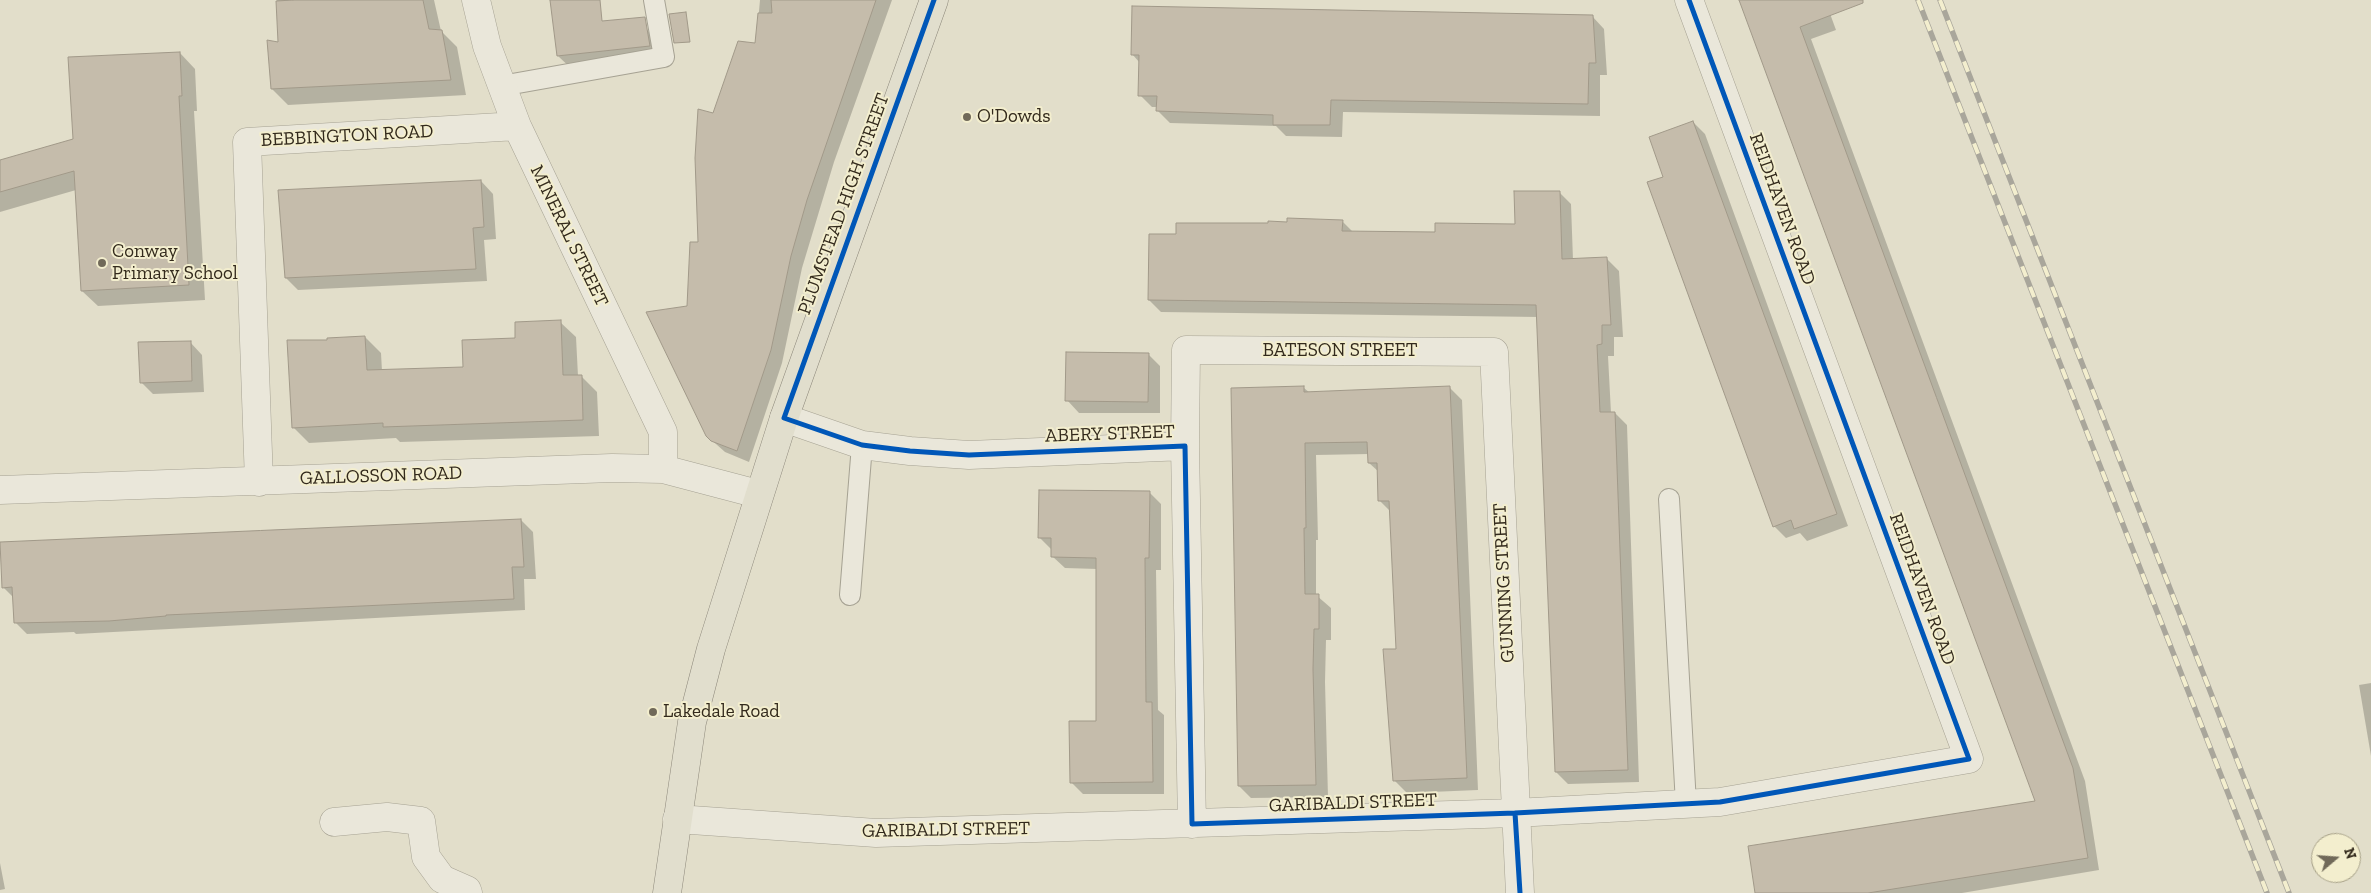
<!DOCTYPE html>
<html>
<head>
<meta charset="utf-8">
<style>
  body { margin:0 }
  #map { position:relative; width:2371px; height:893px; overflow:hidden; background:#e2deca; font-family:"Zilla Slab",serif }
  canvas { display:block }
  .north { position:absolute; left:2311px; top:833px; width:50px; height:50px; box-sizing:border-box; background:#f3eece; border:1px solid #a6a087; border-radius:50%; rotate:72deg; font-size:14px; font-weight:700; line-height:20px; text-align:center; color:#332a1c }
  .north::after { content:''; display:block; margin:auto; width:18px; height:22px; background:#706959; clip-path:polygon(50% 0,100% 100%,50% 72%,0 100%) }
</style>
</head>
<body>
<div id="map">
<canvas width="2371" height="893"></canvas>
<div class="north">N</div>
</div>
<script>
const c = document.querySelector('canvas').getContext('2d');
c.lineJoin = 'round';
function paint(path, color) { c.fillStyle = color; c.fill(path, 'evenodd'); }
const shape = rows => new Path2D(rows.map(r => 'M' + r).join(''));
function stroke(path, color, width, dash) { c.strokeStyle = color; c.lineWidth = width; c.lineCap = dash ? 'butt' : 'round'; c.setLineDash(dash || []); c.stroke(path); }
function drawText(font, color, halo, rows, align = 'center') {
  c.font = font + ' "Zilla Slab",serif'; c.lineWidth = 4; c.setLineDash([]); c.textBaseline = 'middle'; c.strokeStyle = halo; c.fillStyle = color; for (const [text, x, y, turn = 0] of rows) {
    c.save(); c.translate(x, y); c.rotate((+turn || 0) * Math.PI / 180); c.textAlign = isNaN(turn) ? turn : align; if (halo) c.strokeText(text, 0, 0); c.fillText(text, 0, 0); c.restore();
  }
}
paint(shape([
  [277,0,434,0,441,31,457,47,466,95,288,105,272,89,280,43],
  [760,0,892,0,834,162,802,268,782,363,749,462,725,452,707,436,689,307,699,243,714,114,756,44],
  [1740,0,1825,0,1836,30,1811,39,2085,781,2099,870,1962,893,1757,893,2037,802],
  [1592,16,1604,29,1607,75,1600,75,1600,116,1343,112,1342,137,1286,136,1276,126,1170,123,1158,111,1158,107,1152,107,1140,95,1140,63,1132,54],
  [646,29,664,47,576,73,558,56],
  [180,53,195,69,197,111,194,111,205,300,98,306,82,291,76,190,0,212,0,161,74,140],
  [1693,122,1705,134,1848,526,1807,541,1800,533,1786,538,1774,526,1665,177],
  [481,181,493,194,496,239,484,240,487,281,298,290,286,278],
  [1559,192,1571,204,1573,260,1607,259,1619,271,1623,337,1614,337,1614,356,1608,356,1611,413,1615,413,1627,425,1639,782,1568,784,1556,772,1538,317,1161,312,1149,300,1178,235,1269,224,1342,221,1353,232,1436,233,1516,225],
  [560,322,576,337,578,376,581,376,597,392,599,436,400,442,396,438,309,443,293,427,329,341,365,337,381,353,382,371,464,368,516,339],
  [190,342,202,355,204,392,153,394,141,382],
  [1148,354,1160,366,1160,413,1079,413,1067,400],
  [1304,388,1310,393,1450,388,1462,400,1478,790,1407,793,1394,780,1397,650,1391,512,1380,501,1379,472,1369,463,1369,454,1316,455,1318,540,1316,540,1316,595,1331,608,1331,640,1326,640,1325,682,1328,797,1251,798,1239,786],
  [1149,492,1161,504,1161,570,1156,570,1158,710,1164,715,1164,794,1083,794,1071,782,1098,723,1097,569,1065,568,1052,556,1052,550,1039,537],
  [521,520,533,532,536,579,524,579,525,610,76,634,74,632,27,634,15,622,14,598,3,587],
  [2371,683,2371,756,2359,685],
  [0,863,5,889,0,890]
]), '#0003');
const building = shape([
  [293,0,423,0,429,29,442,30,451,80,271,89,267,40,278,42,276,1,293,0],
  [550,0,600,0,602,21,645,17,650,46,557,56,550,0],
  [771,0,876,0,807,200,791,256,771,350,737,451,711,441,706,436,646,312,687,306,690,242,698,242,695,158,698,109,713,113,738,41,755,43,758,13,772,13,771,0],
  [1739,0,1863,0,1863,3,1800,27,2073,768,2088,858,1868,893,1755,893,1748,846,2035,801,1739,0],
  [1132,6,1593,15,1596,63,1589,63,1588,104,1331,100,1330,125,1273,125,1273,115,1156,111,1157,96,1138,96,1139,55,1131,55,1132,6],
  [686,12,690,42,674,43,669,14,686,12],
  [180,52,182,96,179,96,189,285,81,291,74,171,0,192,0,160,73,139,68,57,180,52],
  [1693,121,1837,514,1794,529,1791,520,1773,527,1647,182,1663,177,1649,137,1693,121],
  [481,180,484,227,473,228,476,269,285,278,278,190,481,180],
  [1514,191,1560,191,1562,259,1607,257,1611,325,1602,325,1602,344,1597,345,1600,412,1615,412,1628,770,1555,772,1536,305,1148,300,1149,234,1176,234,1176,223,1268,223,1268,221,1287,222,1287,218,1343,220,1342,231,1435,232,1435,223,1515,224,1514,191],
  [561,320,563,375,582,375,583,420,383,427,383,423,292,428,287,340,327,340,327,338,365,336,367,370,463,367,462,340,515,338,515,322,561,320],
  [191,341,192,381,140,383,138,342,191,341],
  [1066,352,1149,353,1148,402,1065,401,1066,352],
  [1304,386,1304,392,1450,386,1467,778,1393,781,1383,649,1396,649,1389,501,1378,501,1377,463,1368,463,1367,442,1305,443,1306,528,1304,528,1305,594,1319,594,1319,629,1314,629,1313,669,1316,785,1238,786,1231,388,1304,386],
  [1039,490,1150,491,1149,558,1145,558,1146,702,1152,702,1153,782,1070,783,1069,721,1096,721,1096,558,1051,557,1051,538,1038,538,1039,490],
  [521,519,524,567,512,567,514,599,166,615,166,616,109,621,14,623,12,587,2,588,0,542,521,519]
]);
paint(building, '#c5bcab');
stroke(building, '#a19989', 1);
const lane = shape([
  [501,86,664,57,654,0],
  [1669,499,1686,804],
  [850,595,862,445]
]);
const street = shape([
  [476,0,487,46,517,126,663,432,663,469],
  [784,418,862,445,910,451,969,455,1185,446],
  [259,482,247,142,517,126],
  [0,490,612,468,663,469,758,494],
  [677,819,876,833,1515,813,1720,802,1969,759,1689,0],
  [334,822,387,817,421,821,426,857,442,879,467,890,468,893],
  [1192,824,1185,446,1186,350,1494,352,1520,893]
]);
const primary = shape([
  [667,893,692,722,711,649,784,418,934,0]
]);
stroke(lane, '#a6a293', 22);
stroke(street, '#a6a293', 29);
stroke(primary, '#8c877a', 29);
stroke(lane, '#eae7da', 20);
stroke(street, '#eae7da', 28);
stroke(primary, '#e1decd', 28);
const rail = shape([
  [1918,0,2267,893],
  [1940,0,2289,893]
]);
stroke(rail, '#a9a69b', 5.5);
stroke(rail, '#f3eece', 4, [11]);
stroke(shape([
  [934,0,784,418,862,445,910,451,969,455,1185,446,1192,824,1515,813,1720,802,1969,759,1689,0],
  [1515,813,1520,893]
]), '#0057b8', 5);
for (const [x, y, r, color] of [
  [967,117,5,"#706959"],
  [102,263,5,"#706959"],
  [653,712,5,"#706959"]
]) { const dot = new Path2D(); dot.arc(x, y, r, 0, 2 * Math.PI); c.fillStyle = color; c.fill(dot); stroke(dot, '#f3eece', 2); }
drawText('19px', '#332a1c', '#f3eece', [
  ["O'Dowds",977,117],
  ["Conway",112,252],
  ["Primary School",112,274],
  ["Lakedale Road",663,712]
], 'left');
drawText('19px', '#332a1c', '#f3eece', [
  ["BEBBINGTON ROAD",347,136,-3],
  ["PLUMSTEAD HIGH STREET",844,204,-70],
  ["REIDHAVEN ROAD",1782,209,70],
  ["MINERAL STREET",569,236,64],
  ["BATESON STREET",1340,351],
  ["ABERY STREET",1110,434,-2],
  ["GALLOSSON ROAD",381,476,-2],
  ["GUNNING STREET",1504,583,-93],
  ["REIDHAVEN ROAD",1922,589,70],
  ["GARIBALDI STREET",1353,803,-2],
  ["GARIBALDI STREET",946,830,-1]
]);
</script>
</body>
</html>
